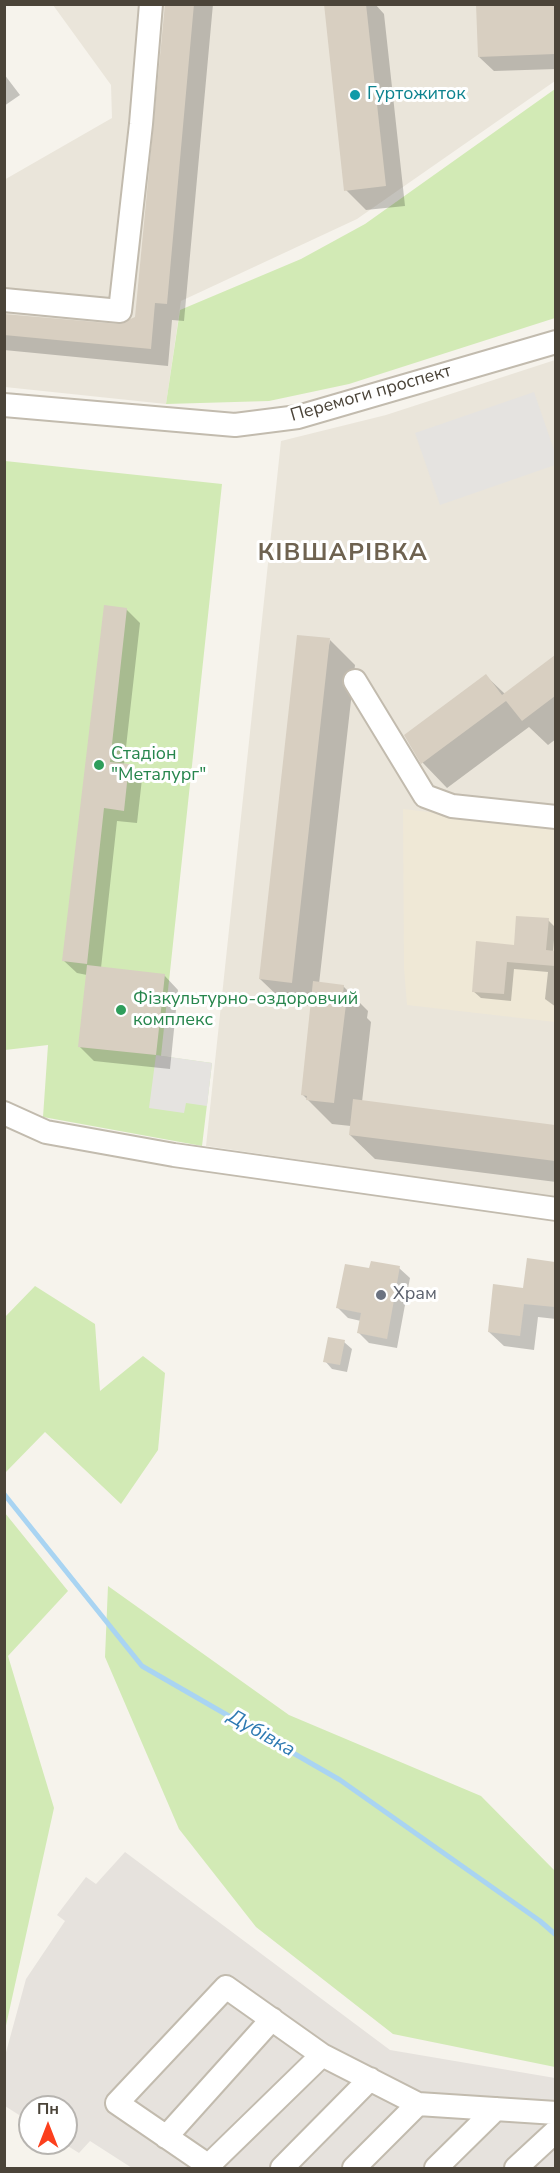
<!DOCTYPE html>
<html>
<head>
<meta charset="utf-8">
<style>
  body { margin:0 }
  #map { position:relative; width:560px; height:2173px; overflow:hidden; background:#f6f3ec; font-family:"Nunito Sans",sans-serif }
  canvas { display:block }
  .frame { position:absolute; inset:0; border:6px solid #4b4439; pointer-events:none }
  .north { position:absolute; left:18px; top:2095px; width:60px; height:60px; box-sizing:border-box; background:#fff; border:2px solid #b7b4b0; border-radius:50%; rotate:0deg; font-size:16px; font-weight:700; line-height:24px; text-align:center; color:#4b4439 }
  .north::after { content:''; display:block; margin:auto; width:21px; height:27px; background:#fc3f1d; clip-path:polygon(50% 0,100% 100%,50% 72%,0 100%) }
</style>
</head>
<body>
<div id="map">
<canvas width="560" height="2173"></canvas>
<div class="frame"></div>
<div class="north">Пн</div>
</div>
<script>
const c = document.querySelector('canvas').getContext('2d');
c.lineJoin = 'round';
function paint(path, color) { c.fillStyle = color; c.fill(path, 'evenodd'); }
const shape = rows => new Path2D(rows.map(r => 'M' + r).join(''));
function stroke(path, color, width, dash) { c.strokeStyle = color; c.lineWidth = width; c.lineCap = dash ? 'butt' : 'round'; c.setLineDash(dash || []); c.stroke(path); }
function drawText(font, color, halo, rows, align = 'center') {
  c.font = font + ' "Nunito Sans",sans-serif'; c.lineWidth = 6; c.setLineDash([]); c.textBaseline = 'middle'; c.strokeStyle = halo; c.fillStyle = color; for (const [text, x, y, turn = 0] of rows) {
    c.save(); c.translate(x, y); c.rotate((+turn || 0) * Math.PI / 180); c.textAlign = isNaN(turn) ? turn : align; if (halo) c.strokeText(text, 0, 0); c.fillText(text, 0, 0); c.restore();
  }
}
paint(shape([
  [53,5,555,5,555,81,357,219,181,301,166,404,5,387,4,180,112,118,111,85],
  [555,360,555,1197,206,1146,281,441,386,415]
]), '#eae5da');
paint(shape([
  [125,1852,390,2050,555,2078,555,2168,132,2168,90,2141,79,2153,63,2143,66,2143,66,2107,30,2107,30,2122,5,2106,5,2056,26,1979,65,1921,57,1915,86,1877,96,1884]
]), '#e6e2dd');
paint(shape([
  [403,809,555,827,555,1022,407,1005,404,968]
]), '#efe8d6');
paint(shape([
  [555,89,555,318,349,384,269,401,166,404,180,310,301,259,365,224],
  [5,461,222,484,161,1056,212,1063,202,1146,43,1117,48,1045,5,1050],
  [35,1286,95,1324,100,1391,143,1356,165,1373,158,1450,121,1504,45,1432,5,1473,5,1317],
  [5,1513,68,1591,8,1656,54,1808,5,2030],
  [108,1586,289,1715,481,1796,555,1871,555,2067,393,2034,256,1927,179,1829,105,1657]
]), '#d2eab5');
paint(shape([
  [534,392,555,453,555,465,440,505,415,433],
  [156,1055,212,1063,207,1106,186,1103,184,1113,149,1108]
]), '#e5e3e0');
paint(shape([
  [166,4,213,4,184,321,172,320,168,366,4,350,4,315,119,326,137,318],
  [326,4,375,4,384,14,405,206,366,210,346,190],
  [540,4,556,4,556,69,494,71,479,57],
  [4,74,20,95,4,106],
  [126,609,140,623,124,765,129,765,142,779,137,823,117,821,101,968,164,975,178,990,170,1069,94,1061,79,1046,87,975,77,973,63,960],
  [330,640,355,665,319,984,343,986,368,1011,367,1018,371,1022,362,1102,556,1126,556,1182,375,1159,350,1135,351,1126,332,1124,303,1095,312,1006,285,1003,260,979],
  [556,657,556,739,548,745,529,727,447,788,423,763,406,735,486,676,505,694],
  [548,920,555,927,553,953,556,953,556,1007,545,999,548,972,514,969,511,1001,481,998,473,991,515,946],
  [528,1260,556,1263,556,1319,538,1317,534,1350,504,1346,489,1332,525,1289],
  [399,1268,410,1278,397,1348,369,1343,359,1333,361,1321,348,1318,338,1308,370,1270],
  [344,1342,352,1349,347,1372,332,1369,325,1361]
]), '#0003');
stroke(shape([
  [4,1494,142,1666,340,1780,540,1921,556,1935]
]), '#a9d4f2', 5);
paint(shape([
  [165,4,194,4,167,304,155,303,151,349,4,335,4,314,119,324,135,317],
  [324,4,366,4,386,186,344,191],
  [476,4,555,4,555,54,478,57],
  [104,605,127,608,110,762,129,764,124,811,104,808,87,964,62,961],
  [297,635,330,638,292,983,259,979],
  [555,655,555,696,522,721,506,701,421,764,404,735,486,674,502,695],
  [516,916,549,918,546,950,555,951,555,966,507,962,504,994,472,992,476,941,514,945],
  [87,965,165,974,156,1055,78,1047],
  [313,981,344,985,343,995,347,996,334,1103,306,1100,307,1096,301,1095],
  [353,1099,555,1125,555,1161,349,1135],
  [527,1258,555,1262,555,1307,524,1304,520,1336,488,1332,493,1284,523,1288],
  [371,1261,400,1266,387,1339,357,1333,361,1313,336,1308,345,1264,369,1268],
  [328,1337,345,1340,340,1365,323,1362]
]), '#d8cfc1');
const minor = shape([
  [4,300,120,311,141,124,151,4],
  [4,405,235,425,298,417,556,342],
  [355,681,425,796,452,806,556,817],
  [4,1113,46,1132,174,1155,556,1209],
  [166,2137,272,2019],
  [208,2166,322,2055],
  [212,2168,117,2103,226,1987,322,2055,418,2104,556,2113],
  [282,2168,370,2079],
  [354,2168,418,2104],
  [436,2168,496,2109],
  [516,2168,556,2131]
]);
stroke(minor, '#c2bbae', 26);
stroke(minor, '#fff', 22);
for (const [x, y, r, color] of [
  [355,95,6,"#0f9aa8"],
  [99,765,6,"#2e9e5b"],
  [121,1010,6,"#2e9e5b"],
  [381,1295,6,"#6b7280"]
]) { const dot = new Path2D(); dot.arc(x, y, r, 0, 2 * Math.PI); c.fillStyle = color; c.fill(dot); stroke(dot, '#fff', 2); }
drawText('18px', '#0d838f', '#fff', [
  ["Гуртожиток",367,95]
], 'left');
drawText('18px', '#4b4439', '#fff', [
  ["Перемоги проспект",371,394,-16]
]);
drawText('18px', '#27864d', '#fff', [
  ["Стадіон",111,755],
  ["\"Металург\"",111,776],
  ["Фізкультурно-оздоровчий",133,1000],
  ["комплекс",133,1021]
], 'left');
drawText('18px', '#5b616d', '#fff', [
  ["Храм",393,1295]
], 'left');
drawText('italic 20px', '#2e7ab2', '#fff', [
  ["Дубівка",261,1734,30]
]);
c.letterSpacing = '1.5px';
drawText('bold 24px', '#6e6250', '#fff', [
  ["КІВШАРІВКА",343,554]
]);
c.letterSpacing = '0px';
</script>
</body>
</html>
